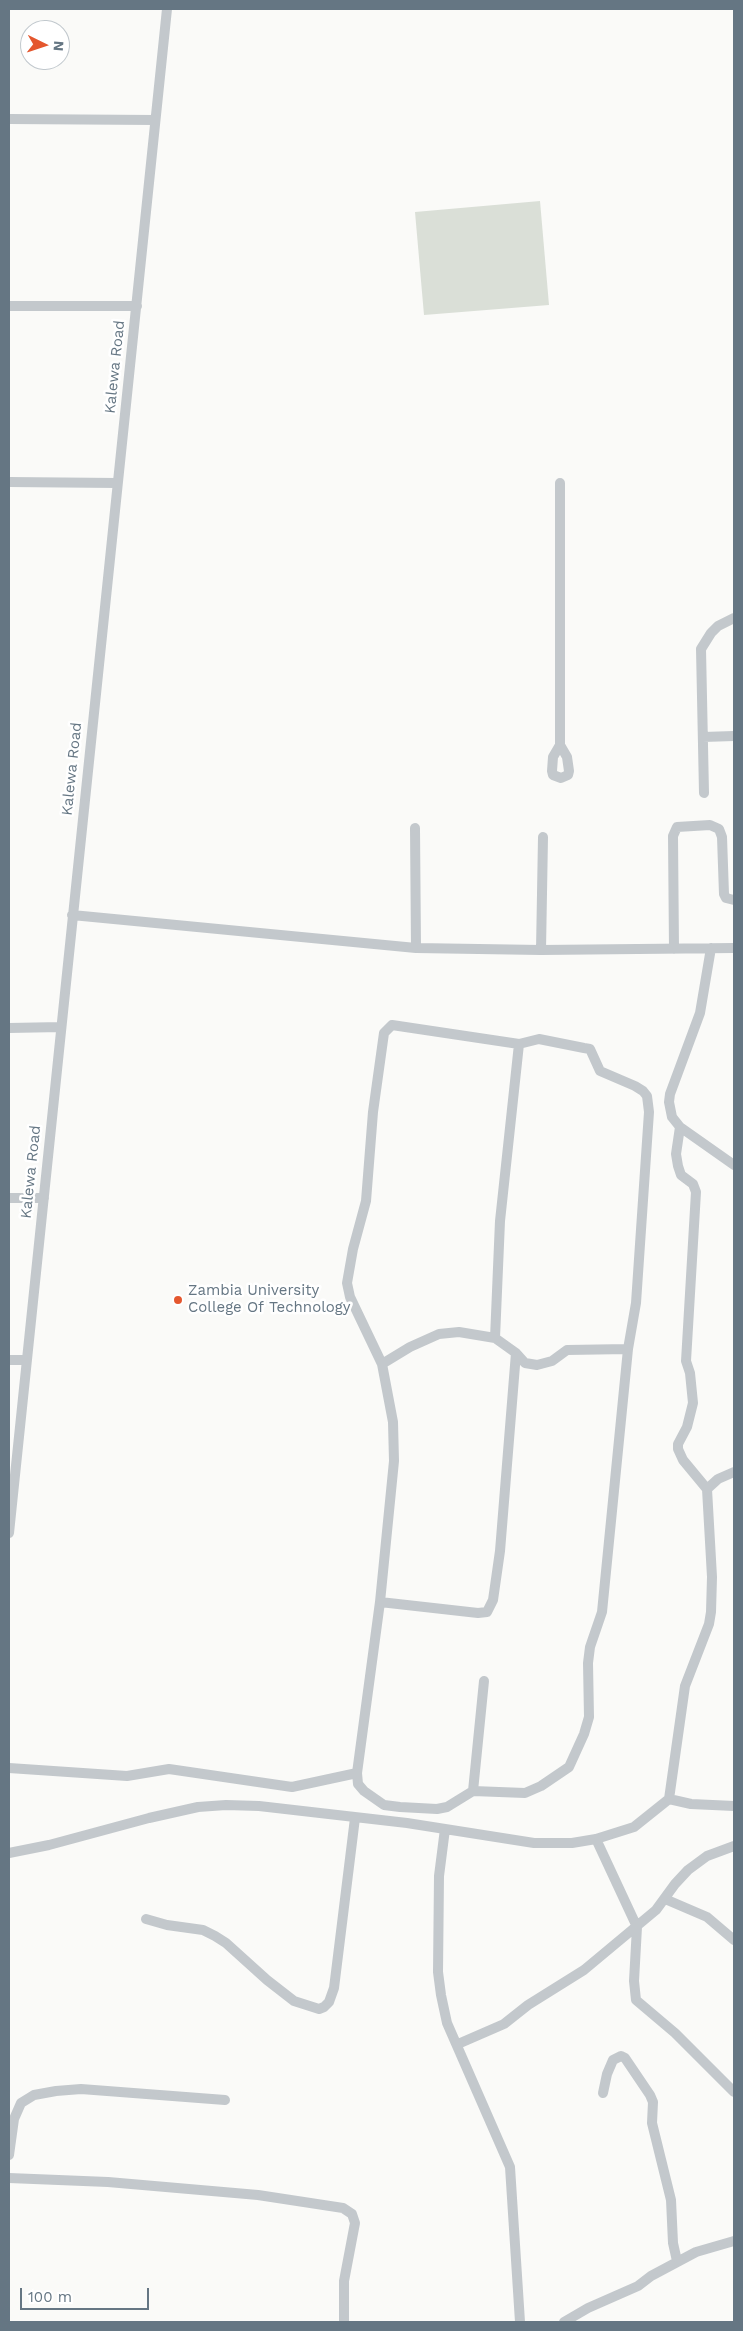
<!DOCTYPE html>
<html>
<head>
<meta charset="utf-8">
<style>
  body { margin:0 }
  #map { position:relative; width:743px; height:2331px; overflow:hidden; background:#fafaf8; font-family:"Work Sans",sans-serif }
  canvas { display:block }
  .frame { position:absolute; inset:0; border:10px solid #657683; pointer-events:none }
  .north { position:absolute; left:20px; top:20px; width:50px; height:50px; box-sizing:border-box; background:#fff; border:1px solid #c1c8cd; border-radius:50%; rotate:94deg; font-size:14px; font-weight:700; line-height:20px; text-align:center; color:#657683 }
  .north::after { content:''; display:block; margin:auto; width:18px; height:22px; background:#e4572e; clip-path:polygon(50% 0,100% 100%,50% 72%,0 100%) }
  .scale { position:absolute; left:20px; top:2288px; width:129px; height:22px; box-sizing:border-box; border:2px solid #657683; border-top:0; padding-left:6px; font-size:15px; line-height:18px; white-space:nowrap; color:#657683; -webkit-text-stroke:4px #fff; paint-order:stroke }
</style>
</head>
<body>
<div id="map">
<canvas width="743" height="2331"></canvas>
<div class="frame"></div>
<div class="north">N</div>
<div class="scale">100 m</div>
</div>
<script>
const c = document.querySelector('canvas').getContext('2d');
c.lineJoin = 'round';
function paint(path, color) { c.fillStyle = color; c.fill(path, 'evenodd'); }
const shape = rows => new Path2D(rows.map(r => 'M' + r).join(''));
function stroke(path, color, width, dash) { c.strokeStyle = color; c.lineWidth = width; c.lineCap = dash ? 'butt' : 'round'; c.setLineDash(dash || []); c.stroke(path); }
function drawText(font, color, halo, rows, align = 'center') {
  c.font = font + ' "Work Sans",sans-serif'; c.lineWidth = 5; c.setLineDash([]); c.textBaseline = 'middle'; c.strokeStyle = halo; c.fillStyle = color; for (const [text, x, y, turn = 0] of rows) {
    c.save(); c.translate(x, y); c.rotate((+turn || 0) * Math.PI / 180); c.textAlign = isNaN(turn) ? turn : align; if (halo) c.strokeText(text, 0, 0); c.fillText(text, 0, 0); c.restore();
  }
}
paint(shape([
  [540,201,549,305,424,315,415,212]
]), '#dadfd7');
stroke(shape([
  [9,119,155,120],
  [9,306,137,306],
  [9,482,117,483],
  [560,483,560,745,567,757,569,771,568,775,561,778,553,775,552,771,553,757,560,745],
  [703,737,734,736],
  [704,793,701,649,711,633,718,626,734,618],
  [415,828,416,948],
  [72,915,416,948,541,950,734,948],
  [711,948,700,1013,670,1094,669,1102,672,1117,680,1127,734,1165],
  [674,949,673,836,677,827,710,825,719,829,722,837,724,894,726,898,734,900],
  [541,950,543,837],
  [9,1028,61,1027],
  [680,1127,676,1154,678,1166,681,1175,693,1184,696,1192,686,1361,690,1373,693,1403,687,1427,678,1444,678,1449,683,1460,707,1489],
  [9,1198,44,1198],
  [495,1338,500,1221,519,1044],
  [9,1360,27,1360],
  [9,1533,167,9],
  [380,1602,478,1613,487,1612,493,1600,500,1551,516,1353],
  [9,1768,127,1776,169,1769,292,1787,357,1773,380,1602,394,1461,393,1422,382,1364,350,1297,347,1283,353,1249,366,1201,373,1112,384,1033,392,1025,519,1044,539,1039,584,1048,590,1049,600,1071,635,1086,643,1091,647,1096,649,1112,636,1303,628,1349,567,1350,552,1361,537,1365,525,1363,516,1353,495,1338,459,1332,439,1334,410,1347,382,1364],
  [357,1773,358,1784,364,1791,384,1805,400,1807,437,1809,447,1807,473,1791,484,1681],
  [473,1791,525,1793,541,1786,569,1767,584,1734,589,1717,588,1663,590,1647,602,1612,628,1349],
  [669,1799,691,1804,734,1806],
  [445,1829,439,1876,438,1972,441,1995,447,2023,510,2167,520,2322],
  [596,1839,637,1927,634,1981,636,2000,675,2033,734,2092],
  [9,1853,49,1845,149,1818,198,1807,226,1805,259,1806,407,1823,534,1843,572,1843,596,1839,634,1827,669,1799,685,1686,709,1624,711,1612,712,1577,707,1489,718,1479,734,1472],
  [665,1899,707,1917,734,1940],
  [146,1919,167,1925,203,1930,215,1936,226,1943,267,1980,294,2001,319,2009,324,2007,329,2002,334,1988,355,1818],
  [458,2044,504,2024,528,2005,584,1970,656,1910,675,1884,688,1870,707,1856,734,1846],
  [603,2093,607,2074,613,2060,621,2056,625,2058,650,2095,653,2102,652,2123,671,2200,673,2243,677,2261],
  [9,2155,14,2119,21,2103,34,2095,56,2091,81,2089,225,2100],
  [9,2178,108,2182,258,2195,343,2208,352,2214,355,2223,344,2281,344,2322],
  [564,2322,588,2308,638,2286,651,2276,696,2252,734,2241]
]), '#c3c8cc', 10);
for (const [x, y, r, color] of [
  [178,1300,5,"#e4572e"]
]) { const dot = new Path2D(); dot.arc(x, y, r, 0, 2 * Math.PI); c.fillStyle = color; c.fill(dot); stroke(dot, '#fff', 2); }
drawText('15px', '#657683', '#fff', [
  ["Kalewa Road",115,367,-84],
  ["Kalewa Road",72,769,-84],
  ["Kalewa Road",31,1172,-84]
]);
drawText('15px', '#657683', '#fff', [
  ["Zambia University",188,1291],
  ["College Of Technology",188,1308]
], 'left');
</script>
</body>
</html>
